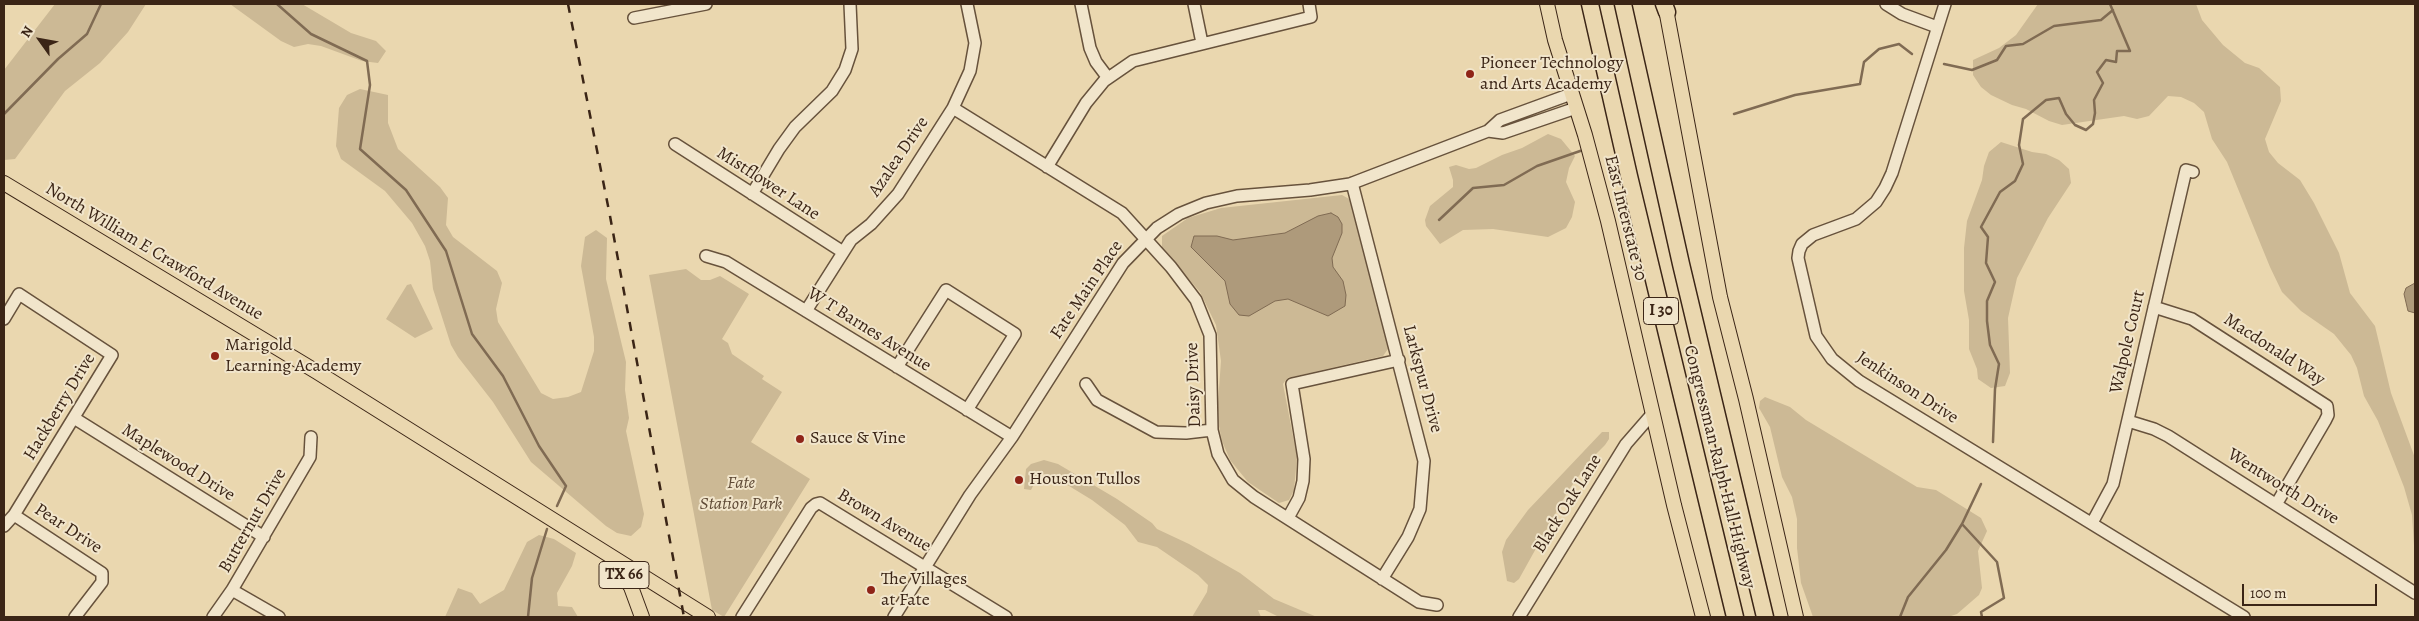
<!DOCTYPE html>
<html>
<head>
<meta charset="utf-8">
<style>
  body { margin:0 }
  #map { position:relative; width:2419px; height:621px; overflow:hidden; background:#ead7af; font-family:Alegreya,serif }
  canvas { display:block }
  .frame { position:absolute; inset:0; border:5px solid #3b2516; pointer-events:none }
  .north { position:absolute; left:15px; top:15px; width:50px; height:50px; -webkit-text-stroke:4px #f1e5cb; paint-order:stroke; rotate:302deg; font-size:14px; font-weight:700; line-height:20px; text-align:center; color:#3b2516 }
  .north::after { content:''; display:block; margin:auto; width:18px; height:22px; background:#3b2516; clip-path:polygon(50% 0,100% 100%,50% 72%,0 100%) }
  .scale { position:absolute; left:2242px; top:584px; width:135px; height:22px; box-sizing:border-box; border:2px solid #3b2516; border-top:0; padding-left:6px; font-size:15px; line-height:18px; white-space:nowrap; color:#3b2516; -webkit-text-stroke:4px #f1e5cb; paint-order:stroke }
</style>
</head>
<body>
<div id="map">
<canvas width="2419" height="621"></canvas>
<div class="frame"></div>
<div class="north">N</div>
<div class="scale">100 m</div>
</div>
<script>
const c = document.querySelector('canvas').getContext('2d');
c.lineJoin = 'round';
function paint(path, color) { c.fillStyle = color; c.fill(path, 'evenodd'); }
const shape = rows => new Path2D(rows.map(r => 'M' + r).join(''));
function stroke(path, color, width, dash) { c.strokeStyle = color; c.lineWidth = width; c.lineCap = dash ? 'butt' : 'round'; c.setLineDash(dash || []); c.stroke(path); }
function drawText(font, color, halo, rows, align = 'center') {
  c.font = font + ' Alegreya,serif'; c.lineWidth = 4; c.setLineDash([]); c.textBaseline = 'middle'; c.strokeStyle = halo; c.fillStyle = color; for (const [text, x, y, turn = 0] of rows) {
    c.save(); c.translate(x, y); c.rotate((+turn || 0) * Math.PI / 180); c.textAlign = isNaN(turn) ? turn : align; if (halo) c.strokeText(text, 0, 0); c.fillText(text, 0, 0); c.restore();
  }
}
paint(shape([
  [55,4,146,4,128,32,100,63,65,91,15,159,4,160,4,70],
  [230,4,302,4,351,33,376,41,386,51,378,63,362,61,321,46,308,44,294,47,281,41],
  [2038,4,2196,4,2202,20,2223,45,2245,63,2259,68,2280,87,2281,101,2265,139,2269,152,2278,163,2300,180,2314,203,2339,253,2350,293,2375,326,2391,393,2415,458,2415,561,2412,515,2404,487,2378,421,2364,396,2357,368,2351,355,2334,334,2301,311,2282,292,2270,267,2227,162,2212,139,2204,112,2194,103,2181,97,2168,96,2149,116,2137,119,2124,116,2062,125,2049,121,2026,109,2012,105,1991,95,1981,87,1973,75,1973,60,1999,48,2016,35],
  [360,89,388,95,388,123,398,149,440,187,448,198,446,225,453,237,497,271,502,283,496,309,498,322,541,393,553,399,568,397,581,392,594,351,594,337,581,266,585,237,596,230,607,238,606,279,626,362,625,390,629,418,626,431,644,514,641,527,631,536,617,533,606,526,531,462,493,402,458,357,451,345,433,289,430,261,425,246,412,223,385,191,341,159,336,146,339,108,347,95],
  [1548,134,1561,139,1575,156,1569,168,1566,182,1575,202,1572,217,1566,228,1548,237,1493,229,1463,230,1440,244,1426,226,1425,220,1430,206,1453,187,1453,180,1449,167,1456,165,1469,169,1476,168,1502,155,1522,148],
  [2001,142,2032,152,2046,154,2059,160,2069,169,2071,183,2048,218,2017,278,2008,318,2010,373,2005,386,1991,388,1978,379,1977,369,1969,349,1969,320,1964,291,1964,248,1967,221,1982,180,1984,166,1989,152],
  [1342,195,1351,200,1364,244,1388,349,1383,356,1288,378,1285,381,1283,384,1297,457,1294,490,1289,500,1279,503,1248,482,1230,460,1222,441,1217,416,1221,361,1216,325,1200,292,1162,248,1162,236,1188,218,1221,208],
  [686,269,701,280,710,280,720,276,749,294,722,339,728,343,732,354,764,376,762,379,782,392,751,442,810,479,724,617,712,610,649,275],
  [411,284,433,329,415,338,386,319,407,285],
  [1765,397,1790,407,1806,420,1917,487,1936,490,1981,518,1987,531,1978,551,1982,588,1979,595,1957,614,1948,617,1813,617,1801,583,1797,548,1797,519,1792,497,1782,477,1770,427,1759,408,1760,401],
  [1602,432,1609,432,1609,439,1605,445,1591,459,1568,491,1519,579,1514,583,1507,581,1502,552,1506,540,1528,510],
  [1044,460,1058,464,1117,499,1152,523,1157,529,1189,544,1240,573,1274,599,1317,617,1279,617,1265,610,1258,610,1261,617,1192,617,1207,592,1208,585,1198,575,1157,547,1138,542,1125,525,1092,500,1056,478,1043,474,1037,478,1031,490,1024,489,1026,469,1031,464],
  [539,535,554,539,576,553,572,566,557,593,558,606,572,607,578,617,445,617,458,588,472,593,480,604,504,590,527,542]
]), '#ccb995');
const water = shape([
  [1331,213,1338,217,1342,224,1342,233,1332,258,1333,267,1343,281,1346,295,1345,306,1328,316,1288,299,1275,301,1249,316,1239,315,1230,304,1225,281,1191,247,1194,236,1217,236,1233,240,1285,233,1318,216,1331,213],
  [2415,283,2415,313,2408,311,2404,294,2406,288,2415,283]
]);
paint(water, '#ae9a7b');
stroke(water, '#806b53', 1);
stroke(shape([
  [277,4,311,34,367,61,370,85,360,149,406,190,446,251,472,334,503,376,539,446,566,486,557,506],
  [1944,64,1972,70,1997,60,2006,46,2023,44,2054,26,2101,20,2113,10],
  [4,114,58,59,87,34,101,4],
  [1734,114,1795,95,1860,84,1864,62,1879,49,1899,44,1912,54],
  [1439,220,1473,188,1504,185,1537,166,1583,150],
  [1993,442,1995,389,1999,364,1990,345,1987,321,1987,301,1995,282,1986,263,1988,237,1981,227,2000,192,2015,181,2023,164,2019,145,2023,119,2046,100,2059,98,2066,114,2075,125,2086,130,2093,124,2095,113,2094,100,2103,83,2097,72,2106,60,2116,62,2117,51,2130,51,2110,4],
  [1981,484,1962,524,1997,562,2004,598,1981,612,1982,617],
  [528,617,532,578,547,529],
  [1900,617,1908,597,1946,550,1962,524]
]), '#806b53', 2.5);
const minor = shape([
  [1081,4,1090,48,1096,62,1108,78],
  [1194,4,1202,43],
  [1886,4,1902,14,1937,27],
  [1945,4,1892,173,1885,188,1876,202,1856,219,1813,235,1802,244,1799,251,1798,258,1816,336,1832,359,1859,381,2244,617],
  [634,18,706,4],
  [953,108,1122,213,1171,267,1196,300,1210,335,1212,430,1218,454,1233,480,1254,497,1419,602,1437,605],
  [1488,131,1503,133,1576,108],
  [675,144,843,252],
  [1047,167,1086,103,1104,81,1133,61,1311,17,1309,4],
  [1352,183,1424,461,1420,509,1408,537,1382,579],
  [752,194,779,149,795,127,832,91,845,70,852,49,850,4],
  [706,256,726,262,1012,437],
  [2154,307,2192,319,2327,406,2328,415,2325,421,2277,503],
  [806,311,851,240,871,224,898,194,953,108,970,71,975,43,967,4],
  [4,319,19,294,112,355,14,515,4,526],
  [897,367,946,290,1015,334,967,410],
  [1086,384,1097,400,1156,432,1186,433,1212,430],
  [74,418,264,537],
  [2128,421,2154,429,2168,436,2415,593],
  [14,515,102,573,102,582,75,617],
  [1288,518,1299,498,1303,481,1304,459,1292,384,1399,360],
  [2092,523,2113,484,2186,170,2193,172],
  [232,590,279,617],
  [213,617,232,590,310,457,311,437],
  [742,617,811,508,816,504,820,503,1006,617],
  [894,617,970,495,1012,437,1123,263,1157,228,1179,214,1206,203,1237,196,1310,190,1350,184,1488,131,1500,120,1571,94],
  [1519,617,1626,444,1653,413]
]);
const major = shape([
  [1547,4,1555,40,1585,135,1608,221,1674,505,1703,617],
  [1665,4,1720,297,1746,399,1796,617],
  [4,183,317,372,708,617],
  [614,563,631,587,642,617]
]);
const highway = shape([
  [1590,4,1629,176,1735,617],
  [1623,4,1681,264,1765,617],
  [1664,4,1667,12]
]);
stroke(minor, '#67523c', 14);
stroke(major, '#3b2516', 16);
stroke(highway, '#3b2516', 19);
stroke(minor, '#f1e5cb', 11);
stroke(major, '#ead7af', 14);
stroke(highway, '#ead7af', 16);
stroke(shape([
  [568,4,610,216,684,617]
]), '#3b2516', 2.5, [9, 9]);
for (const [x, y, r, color] of [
  [1470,74,5,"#8f2418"],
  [215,356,5,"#8f2418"],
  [800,439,5,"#8f2418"],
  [1019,480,5,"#8f2418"],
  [871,590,5,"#8f2418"]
]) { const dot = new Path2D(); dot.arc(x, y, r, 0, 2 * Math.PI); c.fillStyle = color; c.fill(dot); stroke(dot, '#f1e5cb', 2); }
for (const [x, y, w] of [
  [1661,311,35],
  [624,575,50]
]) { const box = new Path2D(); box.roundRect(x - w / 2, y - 13.5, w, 27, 4); c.fillStyle = '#f1e5cb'; c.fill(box); stroke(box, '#3b2516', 1); }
drawText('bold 16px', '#3b2516', null, [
  ["I 30",1661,311],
  ["TX 66",624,575]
]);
drawText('18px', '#3b2516', '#f1e5cb', [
  ["Pioneer Technology",1480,64],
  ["and Arts Academy",1480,85],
  ["Marigold",225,346],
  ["Learning Academy",225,367],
  ["Sauce & Vine",810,439],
  ["Houston Tullos",1029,480],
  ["The Villages",881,580],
  ["at Fate",881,601]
], 'left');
drawText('18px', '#3b2516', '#f1e5cb', [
  ["Azalea Drive",899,157,-56],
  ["Mistflower Lane",768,184,33],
  ["East Interstate 30",1625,218,76],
  ["North William E Crawford Avenue",154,252,31],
  ["Fate Main Place",1087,290,-56],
  ["W T Barnes Avenue",869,330,32],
  ["Walpole Court",2128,342,-77],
  ["Macdonald Way",2274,350,33],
  ["Larkspur Drive",1422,379,75],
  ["Daisy Drive",1194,385,-92],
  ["Jenkinson Drive",1907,388,33],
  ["Hackberry Drive",60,407,-59],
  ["Maplewood Drive",178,463,32],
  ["Congressman Ralph Hall Highway",1719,467,76],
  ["Wentworth Drive",2283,487,32],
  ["Black Oak Lane",1568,504,-58],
  ["Butternut Drive",253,521,-60],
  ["Brown Avenue",884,521,31],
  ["Pear Drive",68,529,33]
]);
drawText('italic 18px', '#5f4a36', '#f1e5cb', [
  ["Fate",741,484],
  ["Station Park",741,505]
]);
</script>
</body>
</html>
